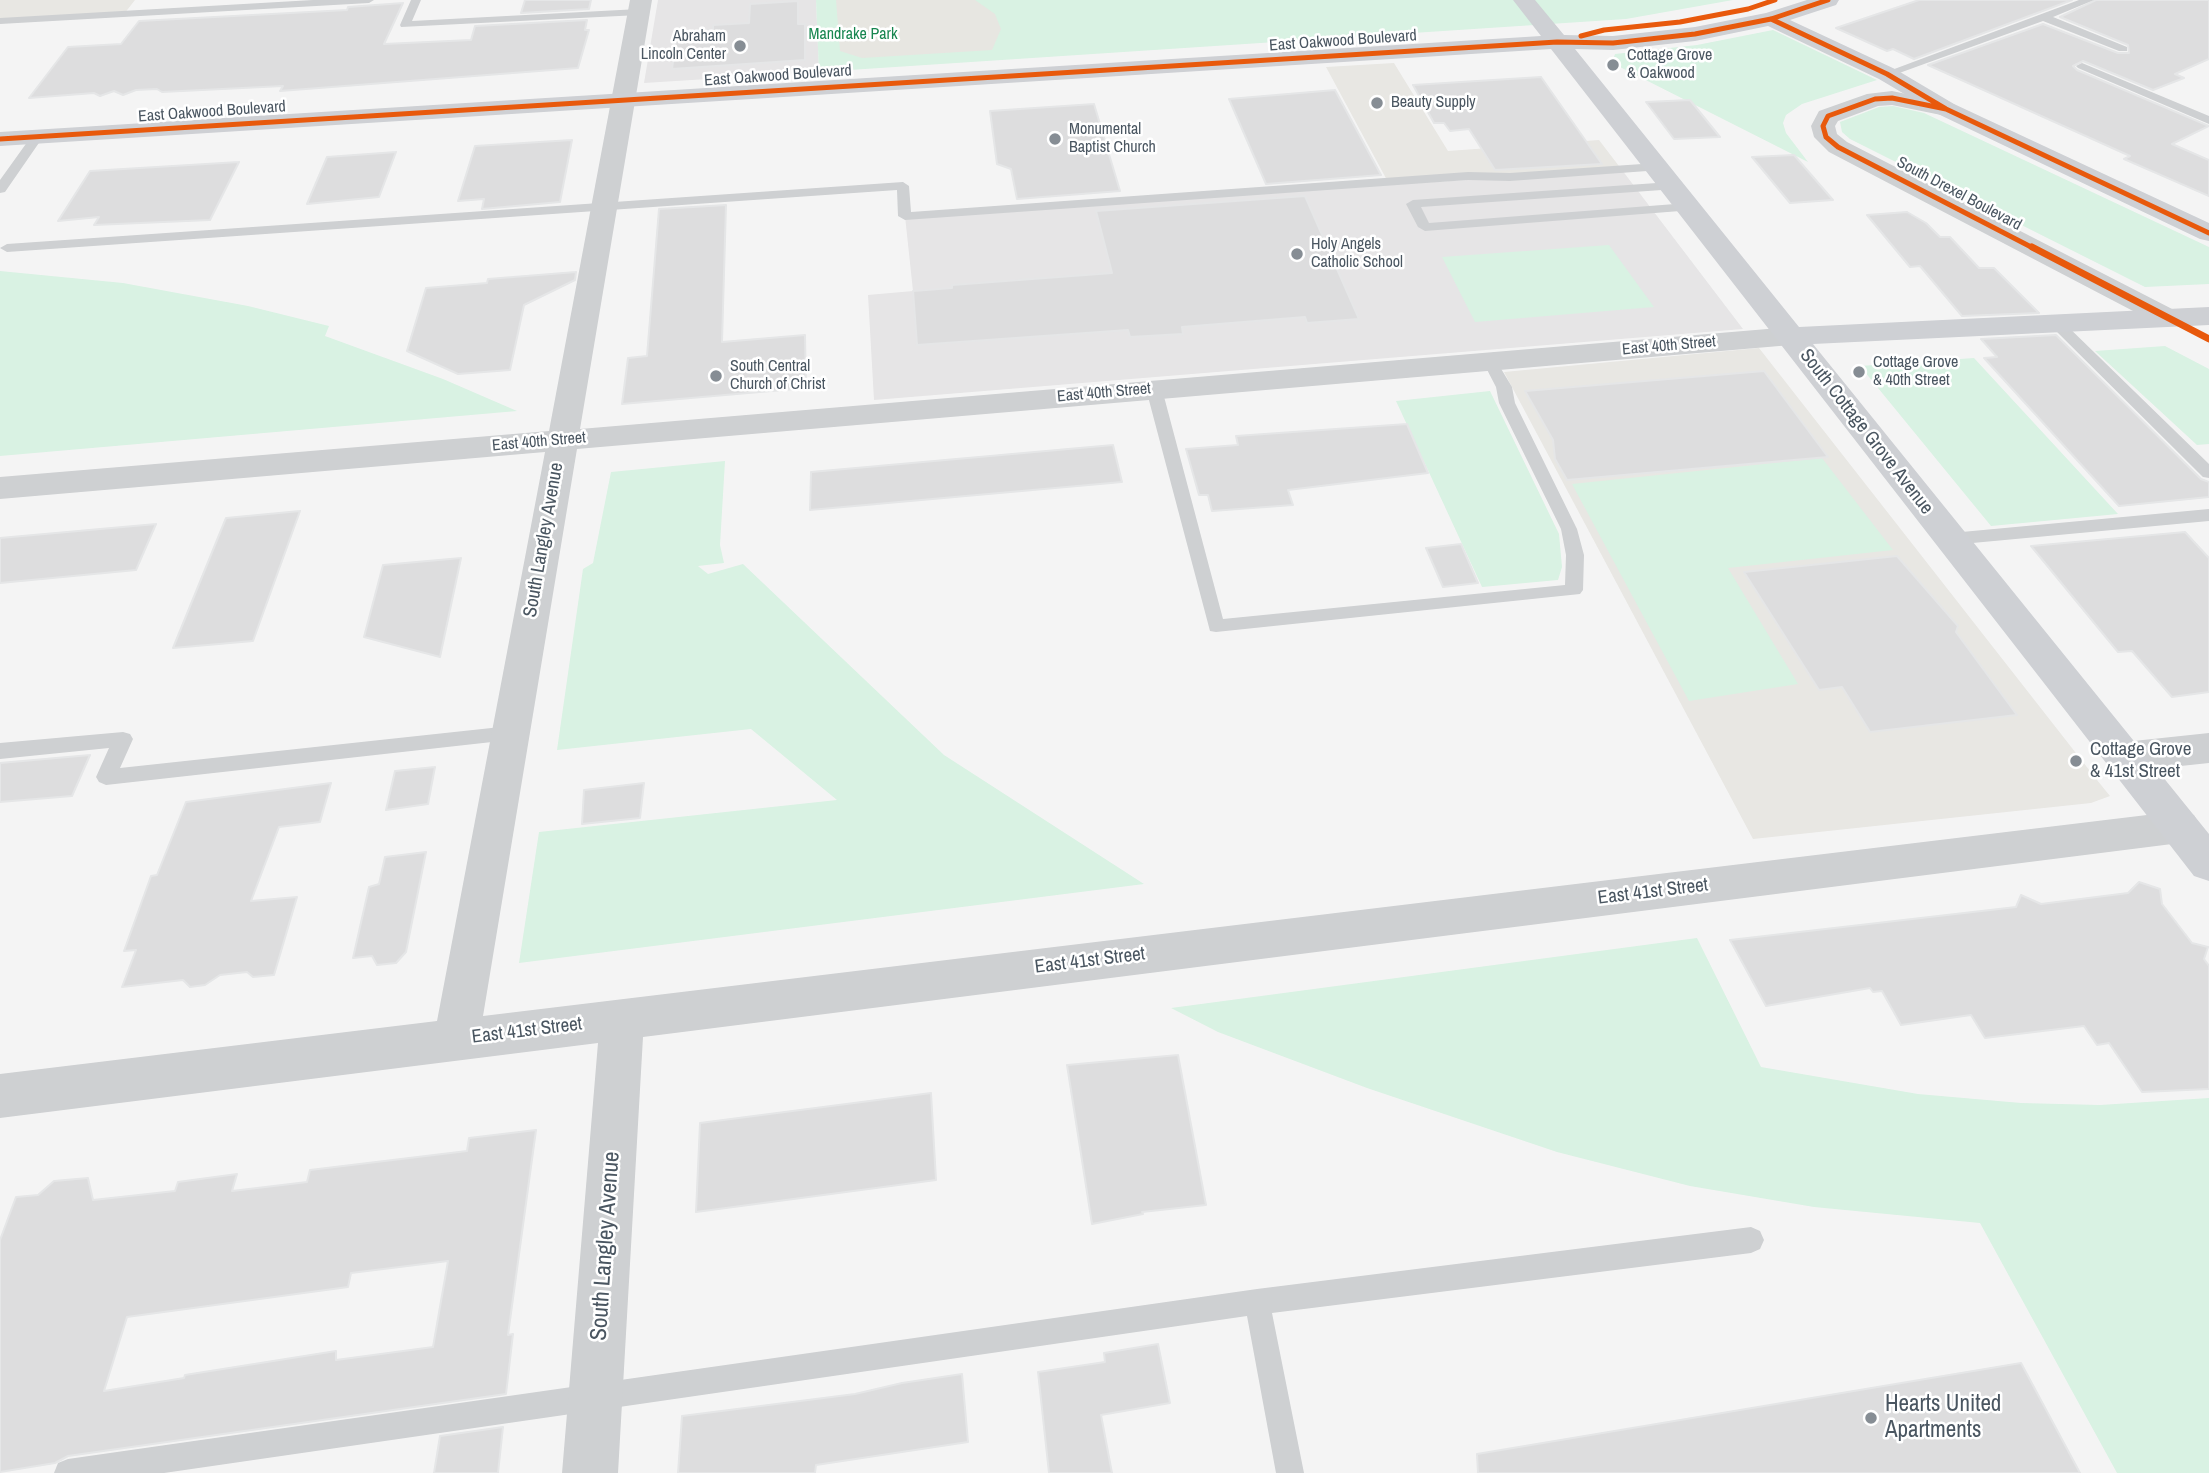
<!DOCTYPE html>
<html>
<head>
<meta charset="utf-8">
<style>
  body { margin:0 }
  canvas { display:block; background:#f4f4f4 }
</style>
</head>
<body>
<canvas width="2209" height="1473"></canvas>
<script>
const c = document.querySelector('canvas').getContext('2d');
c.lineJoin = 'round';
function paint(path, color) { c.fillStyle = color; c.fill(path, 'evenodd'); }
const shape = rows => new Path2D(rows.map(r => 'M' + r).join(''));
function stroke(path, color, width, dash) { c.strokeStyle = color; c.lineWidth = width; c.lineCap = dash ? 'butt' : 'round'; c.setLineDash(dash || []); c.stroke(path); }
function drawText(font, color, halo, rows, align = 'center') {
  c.font = font + ' "Archivo Narrow",sans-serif'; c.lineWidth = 5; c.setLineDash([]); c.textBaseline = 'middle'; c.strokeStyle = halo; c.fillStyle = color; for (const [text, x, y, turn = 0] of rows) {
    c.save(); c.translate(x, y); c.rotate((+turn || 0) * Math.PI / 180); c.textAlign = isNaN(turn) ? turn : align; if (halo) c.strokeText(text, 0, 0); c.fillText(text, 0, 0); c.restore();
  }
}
paint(shape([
  [0,0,135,0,124,14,0,21],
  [1394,63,1448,151,1599,140,1622,170,1388,182,1326,67],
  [1759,348,2097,780,2110,796,2091,803,1753,839,1504,372]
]), '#e8e7e3');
paint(shape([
  [658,0,816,0,819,72,644,83],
  [1622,170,1743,329,874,400,868,295,913,291,905,216]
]), '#e6e5e6');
paint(shape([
  [816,0,1733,0,1626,19,819,72],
  [1773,30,1877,80,1802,104,1786,115,1783,123,1786,133,1808,162,1620,67,1613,60,1615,54,1697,45],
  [1893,106,1924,113,2209,247,2209,284,2145,287,1850,139,1842,132,1840,122,1879,107],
  [1609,245,1654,307,1475,322,1442,257],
  [0,271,123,283,248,306,329,326,325,336,443,379,517,411,0,456],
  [2165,346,2209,369,2209,444,2197,445,2095,351],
  [1974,358,2118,514,1991,526,1860,366],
  [1490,391,1559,534,1562,567,1558,580,1482,587,1396,401],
  [1822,458,1893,550,1728,568,1798,684,1689,701,1572,484],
  [725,461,720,545,724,563,698,566,708,574,743,564,944,755,1144,884,519,963,539,832,837,800,751,729,557,750,583,569,593,563,611,472],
  [1697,938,1761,1067,1918,1094,2021,1103,2100,1105,2209,1098,2209,1473,2117,1473,1980,1223,1814,1207,1690,1186,1557,1152,1367,1088,1218,1032,1171,1008]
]), '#d9f2e3');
paint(shape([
  [836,0,975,0,995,14,1001,29,992,50,862,58,840,51]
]), '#e7e6e1');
const building = shape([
  [525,0,591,0,589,9,521,13,525,0],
  [1919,0,2072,0,1914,59,1893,49,1887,51,1836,28,1919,0],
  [2096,0,2209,0,2209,59,2175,74,2184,78,2153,90,2083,61,2073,66,2077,70,2209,126,2172,144,2209,160,2209,196,2124,159,2130,156,1928,65,2043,24,2118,53,2129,53,2128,45,2060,17,2096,0],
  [798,1,798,24,805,24,805,60,672,69,677,32,713,30,713,25,749,23,750,4,798,1],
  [403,3,384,44,471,40,475,26,587,20,585,30,589,30,578,68,280,91,283,86,162,92,157,89,136,90,123,95,114,91,100,96,94,93,29,98,68,47,121,44,139,21,347,10,348,7,403,3],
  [1541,77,1602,164,1495,170,1469,129,1450,131,1444,123,1434,123,1413,85,1541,77],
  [1335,90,1381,175,1266,184,1229,99,1335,90],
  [1690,100,1720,137,1674,139,1646,102,1690,100],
  [1094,104,1120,191,1017,199,1011,169,997,164,990,111,1094,104],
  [572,140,560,202,482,209,484,199,458,201,475,146,572,140],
  [396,152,379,197,307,204,327,157,396,152],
  [1794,155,1833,200,1790,203,1752,157,1794,155],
  [239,162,210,220,94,225,99,217,58,221,90,171,239,162],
  [1305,196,1359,319,1307,323,1305,317,1182,327,1183,334,1130,337,1128,330,917,345,913,291,952,288,952,285,1112,273,1096,211,1305,196],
  [726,205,722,342,805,335,806,388,622,404,628,358,647,356,659,209,726,205],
  [1907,212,1926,223,1940,237,1950,237,1979,268,1994,268,2039,313,1962,316,1920,266,1910,267,1867,215,1907,212],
  [576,272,575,280,524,305,510,370,458,374,407,351,426,288,487,283,488,279,576,272],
  [2056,335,2201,479,2209,482,2209,497,2119,506,1984,358,1997,357,1981,339,2056,335],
  [1764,371,1828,457,1567,480,1555,459,1553,440,1525,391,1764,371],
  [1407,424,1428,473,1288,490,1293,505,1212,511,1208,495,1199,495,1186,449,1238,445,1236,436,1407,424],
  [1113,445,1122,482,810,510,811,472,1113,445],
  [300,511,253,641,173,648,226,518,300,511],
  [156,524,136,570,0,583,0,538,156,524],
  [2185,532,2209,558,2209,692,2172,697,2132,651,2118,652,2031,546,2185,532],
  [1461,544,1478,583,1443,587,1426,548,1461,544],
  [1897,556,1958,626,1956,632,2017,715,1870,732,1842,687,1819,690,1744,572,1897,556],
  [461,558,440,657,364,637,383,565,461,558],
  [90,755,72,796,0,802,0,763,90,755],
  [435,767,428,804,386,810,395,771,435,767],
  [331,783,320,822,279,827,251,901,297,897,274,975,253,977,247,972,220,975,205,985,190,987,183,980,122,987,136,950,124,951,151,876,157,875,186,802,331,783],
  [644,783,640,818,582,824,584,790,644,783],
  [426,852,406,952,396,963,377,965,372,956,353,958,369,887,379,884,385,857,426,852],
  [2139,882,2160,889,2162,904,2192,943,2208,947,2204,959,2209,966,2209,1089,2142,1092,2109,1043,2097,1045,2084,1026,1985,1038,1971,1015,1901,1025,1882,991,1873,992,1870,988,1766,1006,1730,940,2016,907,2021,895,2041,904,2128,893,2139,882],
  [1178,1055,1206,1205,1142,1212,1143,1214,1092,1224,1067,1065,1178,1055],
  [931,1093,936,1180,696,1212,700,1123,931,1093],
  [536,1130,508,1335,513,1334,506,1394,68,1456,55,1463,0,1472,0,1240,16,1197,38,1195,54,1181,88,1178,93,1200,175,1191,178,1182,237,1174,232,1191,307,1182,310,1170,467,1151,469,1138,536,1130],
  [448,1261,433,1347,336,1360,336,1351,185,1375,184,1378,104,1391,127,1317,348,1287,351,1273,448,1261],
  [1158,1344,1170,1403,1101,1415,1112,1473,1049,1473,1038,1372,1105,1362,1104,1353,1158,1344],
  [2021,1363,2080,1473,1478,1473,1477,1454,2021,1363],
  [962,1374,968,1442,816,1465,815,1473,678,1473,682,1416,855,1394,902,1383,962,1374],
  [503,1427,498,1473,434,1473,440,1436,503,1427]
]);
paint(building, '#ddddde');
stroke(building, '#e5e6e7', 2);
paint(shape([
  [313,0,374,0,369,3,0,24,0,18,313,0],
  [411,0,421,0,412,21,639,9,644,12,639,15,401,27,400,25,411,0],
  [2079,0,2094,0,2053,17,2127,47,2127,51,2119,51,2043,21,1891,76,1881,74,2079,0],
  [2082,63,2209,116,2209,124,2078,68,2076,66,2082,63],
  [37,133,43,137,5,192,0,193,0,180,33,134,37,133],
  [1657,163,1661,164,1661,170,1510,181,1468,180,905,220,898,216,897,190,7,252,0,248,7,244,903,182,909,186,911,212,1468,172,1510,173,1657,163],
  [1671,182,1677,186,1676,189,1421,207,1429,223,1688,203,1693,204,1693,210,1425,231,1418,227,1406,204,1413,200,1671,182],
  [2055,318,2060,319,2209,464,2209,478,2203,477,2050,325,2048,322,2050,319,2055,318],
  [1489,356,1494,357,1512,387,1515,403,1577,529,1584,555,1583,590,1580,594,1216,632,1210,631,1146,389,1149,386,1159,386,1162,389,1223,619,1565,585,1566,555,1561,529,1499,403,1496,387,1482,360,1489,356],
  [2209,509,2209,521,1951,545,1943,539,1951,533,2209,509],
  [510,726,517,728,520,733,517,738,510,740,106,785,99,782,96,777,109,748,0,759,0,743,123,732,130,734,133,739,120,768,510,726],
  [1751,1227,1760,1231,1764,1240,1760,1249,1751,1253,1272,1313,1304,1473,1276,1473,1247,1316,164,1473,54,1473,58,1463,68,1459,1257,1289,1751,1227]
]), '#ced0d2');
paint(shape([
  [630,0,652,0,580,429,1791,327,1801,330,1806,336,1801,342,1791,345,577,449,483,1016,2180,811,2194,815,2200,827,2194,839,2180,843,643,1037,618,1473,562,1473,598,1043,0,1118,0,1074,437,1021,545,452,0,499,0,477,549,431,630,0],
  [1892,91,1954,104,1958,109,1954,114,1946,116,1892,105,1878,106,1838,121,1835,126,1837,134,1847,142,2176,311,2180,317,2176,323,2166,326,2156,323,1829,152,1814,137,1811,126,1819,111,1867,94,1892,91],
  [2209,733,2209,763,2124,772,2110,768,2105,757,2110,746,2124,742,2209,733]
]), '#ced0d2');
paint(shape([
  [1513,0,1535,0,1564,35,1613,36,1695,27,1766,13,1807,0,1839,0,1836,5,1790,20,1895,69,1954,104,2209,223,2209,241,2200,239,1938,114,1879,79,1768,26,1695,41,1613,50,1575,49,1799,327,2209,307,2209,325,1813,344,2209,834,2209,881,2194,876,1551,49,0,146,0,132,1541,36,1513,0]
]), '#ced0d4');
stroke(shape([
  [1771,19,1887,74,1946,109,2209,233],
  [1581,36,1604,30,1680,22,1748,9,1775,0],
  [1946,109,1892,98,1875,99,1828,116,1823,126,1826,137,1838,147,2035,249],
  [0,139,1557,42,1613,43,1695,34,1771,19,1828,0]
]), '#e8590c', 5);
stroke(shape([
  [2032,247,2209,339]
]), '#e8590c', 7);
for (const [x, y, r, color] of [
  [740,46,7,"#868d94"],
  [1613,65,7,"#868d94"],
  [1377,103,7,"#868d94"],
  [1055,139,7,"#868d94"],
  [1297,254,7,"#868d94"],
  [1859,372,7,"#868d94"],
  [716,376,7,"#868d94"],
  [2076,761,7,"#868d94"],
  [1871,1418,7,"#868d94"]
]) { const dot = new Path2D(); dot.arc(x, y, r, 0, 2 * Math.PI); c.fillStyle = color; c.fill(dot); stroke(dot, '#fff', 2.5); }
drawText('16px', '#17864f', '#fff', [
  ["Mandrake Park",853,35]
]);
drawText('16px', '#4a5661', '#fff', [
  ["Abraham",726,37,"right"],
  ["Lincoln Center",726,55,"right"],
  ["Cottage Grove",1627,56],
  ["& Oakwood",1627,74],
  ["Beauty Supply",1391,103],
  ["Monumental",1069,130],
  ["Baptist Church",1069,148],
  ["Holy Angels",1311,245],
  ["Catholic School",1311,263],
  ["Cottage Grove",1873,363],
  ["& 40th Street",1873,381],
  ["South Central",730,367],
  ["Church of Christ",730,385]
], 'left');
drawText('16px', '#4a5661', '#fff', [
  ["East Oakwood Boulevard",1343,41,-4],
  ["East Oakwood Boulevard",778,76,-4],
  ["East Oakwood Boulevard",212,112,-4],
  ["South Drexel Boulevard",1959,194,28],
  ["East 40th Street",1669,346,-5],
  ["East 40th Street",1104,393,-5],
  ["East 40th Street",539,442,-5]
]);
drawText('19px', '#4a5661', '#fff', [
  ["South Cottage Grove Avenue",1866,432,52],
  ["South Langley Avenue",544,540,-80],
  ["East 41st Street",1653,892,-7],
  ["East 41st Street",1090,961,-7],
  ["East 41st Street",527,1031,-7]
]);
drawText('19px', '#4a5661', '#fff', [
  ["Cottage Grove",2090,750],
  ["& 41st Street",2090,772]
], 'left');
drawText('23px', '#4a5661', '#fff', [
  ["South Langley Avenue",606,1246,-86]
]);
drawText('23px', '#4a5661', '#fff', [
  ["Hearts United",1885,1405],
  ["Apartments",1885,1431]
], 'left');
</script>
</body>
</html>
